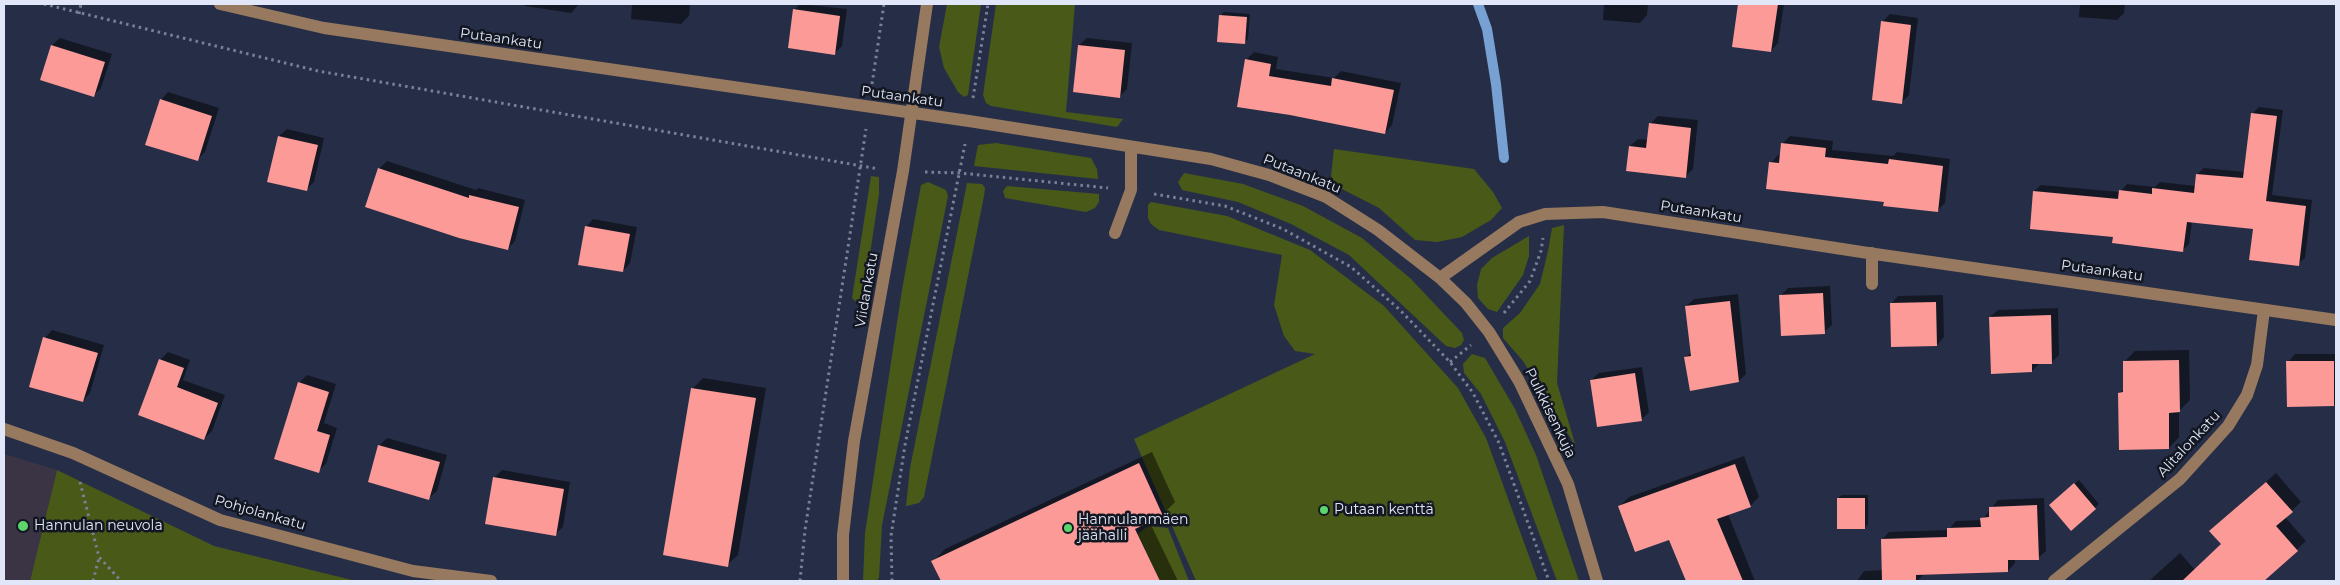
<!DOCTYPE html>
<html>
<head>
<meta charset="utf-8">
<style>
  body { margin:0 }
  #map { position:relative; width:2340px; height:585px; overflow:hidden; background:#262e47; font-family:Montserrat,sans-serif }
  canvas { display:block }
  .frame { position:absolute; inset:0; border:5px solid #e1e7f8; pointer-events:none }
</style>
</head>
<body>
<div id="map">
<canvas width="2340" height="585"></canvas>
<div class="frame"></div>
</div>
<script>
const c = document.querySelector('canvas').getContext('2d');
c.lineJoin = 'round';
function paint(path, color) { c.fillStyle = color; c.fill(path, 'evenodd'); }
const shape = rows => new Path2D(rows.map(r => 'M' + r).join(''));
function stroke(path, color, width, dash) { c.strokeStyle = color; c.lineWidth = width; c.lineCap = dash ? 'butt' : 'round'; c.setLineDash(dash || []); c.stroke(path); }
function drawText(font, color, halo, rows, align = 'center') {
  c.font = font + ' Montserrat,sans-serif'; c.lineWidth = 5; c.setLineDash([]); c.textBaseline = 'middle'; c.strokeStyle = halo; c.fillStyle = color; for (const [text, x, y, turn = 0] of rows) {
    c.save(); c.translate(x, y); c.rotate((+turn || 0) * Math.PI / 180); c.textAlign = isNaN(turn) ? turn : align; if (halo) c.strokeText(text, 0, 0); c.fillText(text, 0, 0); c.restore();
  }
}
paint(shape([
  [4,454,57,470,30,581,4,581]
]), '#3a3445');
paint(shape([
  [947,4,981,4,968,95,964,97,958,92,944,68,939,47],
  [996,4,1075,4,1066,112,1123,119,1117,127,991,106,986,103,983,95],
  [996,143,1091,158,1097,169,1098,179,974,166,978,145],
  [1334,149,1474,169,1493,192,1502,208,1491,220,1462,237,1437,242,1415,240,1379,208,1338,187,1331,176],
  [1184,173,1243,184,1303,206,1362,238,1410,278,1462,333,1464,340,1461,345,1455,348,1446,346,1349,255,1291,224,1238,202,1182,190,1178,182],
  [871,176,879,177,879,194,862,307,852,298],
  [928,182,946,190,948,196,882,525,879,578,876,581,863,581,865,533,902,290,921,185],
  [967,183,982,184,985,188,984,196,924,497,919,503,906,506,910,468],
  [1007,186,1099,194,1099,202,1095,208,1086,212,1005,198,1003,191],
  [1151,202,1227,216,1310,250,1384,306,1458,388,1486,438,1538,581,1196,581,1134,439,1315,354,1295,351,1284,336,1274,305,1282,255,1159,230,1151,224,1148,218,1148,205],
  [1564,225,1557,383,1576,447,1523,361,1503,338,1503,328,1520,313,1540,284,1548,251,1552,228],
  [1529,236,1529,256,1523,275,1497,312,1488,309,1478,298,1477,285,1481,269,1492,258],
  [1472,354,1485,358,1515,409,1536,455,1579,581,1557,581,1505,442,1481,394,1464,373,1463,364],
  [57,470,214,546,356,581,30,581],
  [1148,526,1168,528,1189,581,1160,581,1138,534]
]), '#495918');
paint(shape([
  [525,4,579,4,571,13,525,6],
  [632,4,690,4,689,16,681,24,631,19],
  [800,4,847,9,842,46,834,54,794,10],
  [1604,4,1648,4,1647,15,1640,23,1603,20],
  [1739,4,1784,4,1778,43,1771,51,1734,46],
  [2080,4,2125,4,2124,13,2117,20,2079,17],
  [1224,12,1250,14,1248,39,1244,42,1220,16],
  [1890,14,1918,18,1909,95,1901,103,1882,22],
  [60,38,112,54,101,88,94,95,42,79,52,45],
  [1087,38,1132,43,1127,89,1120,96,1079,45],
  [1254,52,1278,57,1276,69,1334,78,1341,71,1401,83,1392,125,1385,133,1290,114,1246,60],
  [168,92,219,108,205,152,197,160,161,100],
  [2259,107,2283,110,2272,195,2312,200,2305,258,2298,264,2254,228,2192,222,2189,244,2182,251,2114,236,2034,191,2041,185,2120,192,2127,184,2155,187,2160,182,2196,186,2197,174,2204,168,2245,172,2253,113],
  [1658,116,1698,120,1693,169,1685,177,1630,146,1638,139,1649,140,1651,123],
  [287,129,324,138,314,182,306,190,279,136],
  [1790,136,1833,141,1832,150,1893,156,1897,152,1950,159,1945,203,1938,210,1885,201,1771,163,1778,155,1781,155,1782,144],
  [387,161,476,190,478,188,525,200,515,241,508,249,379,169],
  [593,219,637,227,630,263,623,271,586,227],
  [1830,286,1832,325,1824,332,1781,295,1788,288],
  [1738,294,1746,374,1739,381,1686,357,1692,352,1686,306,1694,299],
  [1943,295,1944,337,1937,345,1891,304,1898,296],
  [2058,308,2059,355,2052,362,2039,364,2032,371,1990,317,1998,310],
  [52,330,104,345,90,393,83,401,45,338],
  [2189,350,2190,400,2179,411,2179,437,2169,448,2119,394,2125,388,2124,362,2135,351],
  [168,352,190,360,183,380,225,395,212,431,204,439,160,360],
  [2295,354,2336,354,2336,403,2334,405,2288,362],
  [1642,367,1649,412,1641,420,1591,380,1599,373],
  [307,375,336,384,324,423,337,428,326,464,318,471,299,383],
  [703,378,766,388,738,555,727,565,664,554,693,388],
  [387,438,447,455,437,491,429,498,379,446],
  [1152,452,1175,502,1162,515,1149,521,1178,581,942,581,933,561,945,549],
  [1744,456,1759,497,1750,506,1728,514,1755,581,1687,581,1670,538,1620,506,1629,497],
  [502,470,570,482,563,527,555,534,494,478],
  [2276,473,2301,502,2285,517,2306,541,2262,581,2149,581,2180,553,2195,570,2223,544,2220,522],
  [2079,480,2099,504,2071,529,2054,501],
  [1842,495,1868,495,1868,524,1865,528,1838,498],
  [2044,498,2046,551,2038,558,2015,559,2015,563,2008,571,1924,574,1917,581,1857,581,1864,571,1883,570,1882,540,1889,532,1948,530,1956,521,1982,520,1998,500]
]), '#0007');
stroke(shape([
  [1478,4,1487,29,1496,84,1504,158]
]), '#77a0d3', 10);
paint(shape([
  [1738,4,1778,4,1771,52,1732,47],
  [793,9,840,16,835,55,788,48],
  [1219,15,1247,17,1245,44,1217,42],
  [1881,21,1911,25,1902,104,1872,100],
  [51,45,105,62,94,97,40,80],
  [1078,45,1125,50,1120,98,1073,92],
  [1245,59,1271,64,1269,76,1331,86,1332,78,1394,90,1385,134,1290,115,1237,107],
  [160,99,212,116,198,161,145,145],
  [2251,113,2277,116,2266,201,2306,206,2299,266,2249,260,2253,229,2187,222,2183,252,2112,243,2113,237,2030,229,2033,191,2118,199,2119,190,2152,194,2152,188,2194,193,2196,174,2243,178],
  [1649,123,1691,128,1686,178,1626,171,1629,146,1646,148],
  [278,136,318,145,307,191,267,182],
  [1781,143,1826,148,1825,157,1888,164,1889,159,1943,166,1938,212,1883,206,1884,202,1766,189,1769,162,1779,163],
  [378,168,469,198,469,195,519,207,508,250,459,238,365,207],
  [585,226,630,234,623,272,578,265],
  [1823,293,1825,334,1781,336,1779,295],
  [1730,301,1739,382,1690,391,1684,357,1691,356,1685,306],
  [1936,302,1937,346,1891,347,1890,303],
  [2051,315,2052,364,2032,364,2032,372,1991,374,1989,317],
  [43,337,98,353,83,402,29,387],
  [159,359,184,368,177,387,218,403,204,440,138,415],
  [2179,360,2180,412,2169,413,2169,449,2119,450,2118,393,2123,392,2123,361],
  [2286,361,2334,361,2334,406,2287,407],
  [1635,373,1642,421,1597,427,1590,380],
  [298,382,329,392,317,431,330,435,319,473,274,459],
  [691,388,756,398,728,567,663,555],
  [378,445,440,462,429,500,368,482],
  [1139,463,1163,516,1135,529,1160,581,941,581,931,561],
  [1735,464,1751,507,1717,519,1743,581,1686,581,1669,540,1635,552,1618,506],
  [493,477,564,489,556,536,485,524],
  [2266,482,2293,512,2276,526,2298,551,2264,581,2182,581,2221,544,2209,531],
  [2074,483,2096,509,2071,531,2049,505],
  [1837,498,1865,498,1865,529,1837,529],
  [2037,505,2039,560,2008,560,2008,572,1916,575,1916,581,1882,581,1881,539,1947,537,1947,528,1981,527,1980,518,1989,517,1989,507]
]), '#fb9a97');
stroke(shape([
  [44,4,318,71,879,169],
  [79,14,81,4],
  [872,84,884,4],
  [973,98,988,4],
  [925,172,960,173,1108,188],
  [1154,194,1225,206,1283,229,1351,267,1400,310,1450,362,1473,393,1499,443,1549,581],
  [1504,313,1530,281,1541,251,1543,238],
  [1450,362,1471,345],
  [80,482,99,557,121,581],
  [93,581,99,558],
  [800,581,805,530,866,129],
  [892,581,891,536,905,445,965,144]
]), '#7a8197', 3, [2.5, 4]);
stroke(shape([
  [220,4,324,28,969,121,1211,159,1269,175,1326,197,1378,230,1440,278,1519,222,1545,214,1603,212,1868,253,2336,320],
  [1115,233,1131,190,1131,147],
  [1872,253,1872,284],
  [1440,278,1466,303,1489,332,1519,381,1568,484,1597,581],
  [4,429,73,453,220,520,413,571,491,581],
  [843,581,843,535,854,441,903,171,927,4],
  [2054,581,2180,479,2228,426,2247,395,2257,365,2264,310]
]), '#97795f', 12);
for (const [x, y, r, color] of [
  [1324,510,5,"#5ed56c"],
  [23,526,6,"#5ed56c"],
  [1068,528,5,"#5ed56c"]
]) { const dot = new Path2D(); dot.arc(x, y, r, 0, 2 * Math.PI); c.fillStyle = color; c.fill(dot); stroke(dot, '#131722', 2); }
drawText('14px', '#e1e7f8', '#131722', [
  ["Putaankatu",501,39,8],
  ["Putaankatu",902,97,8],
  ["Putaankatu",1302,174,22],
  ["Putaankatu",1701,212,9],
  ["Putaankatu",2102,271,8],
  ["Viidankatu",867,290,-80],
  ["Pulkkisenkuja",1550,413,64],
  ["Alitalonkatu",2189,444,-47],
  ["Pohjolankatu",260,513,16]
]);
drawText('14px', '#e1e7f8', '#131722', [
  ["Putaan kenttä",1334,510],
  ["Hannulanmäen",1078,520],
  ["jäähalli",1078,536],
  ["Hannulan neuvola",34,526]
], 'left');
</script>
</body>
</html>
